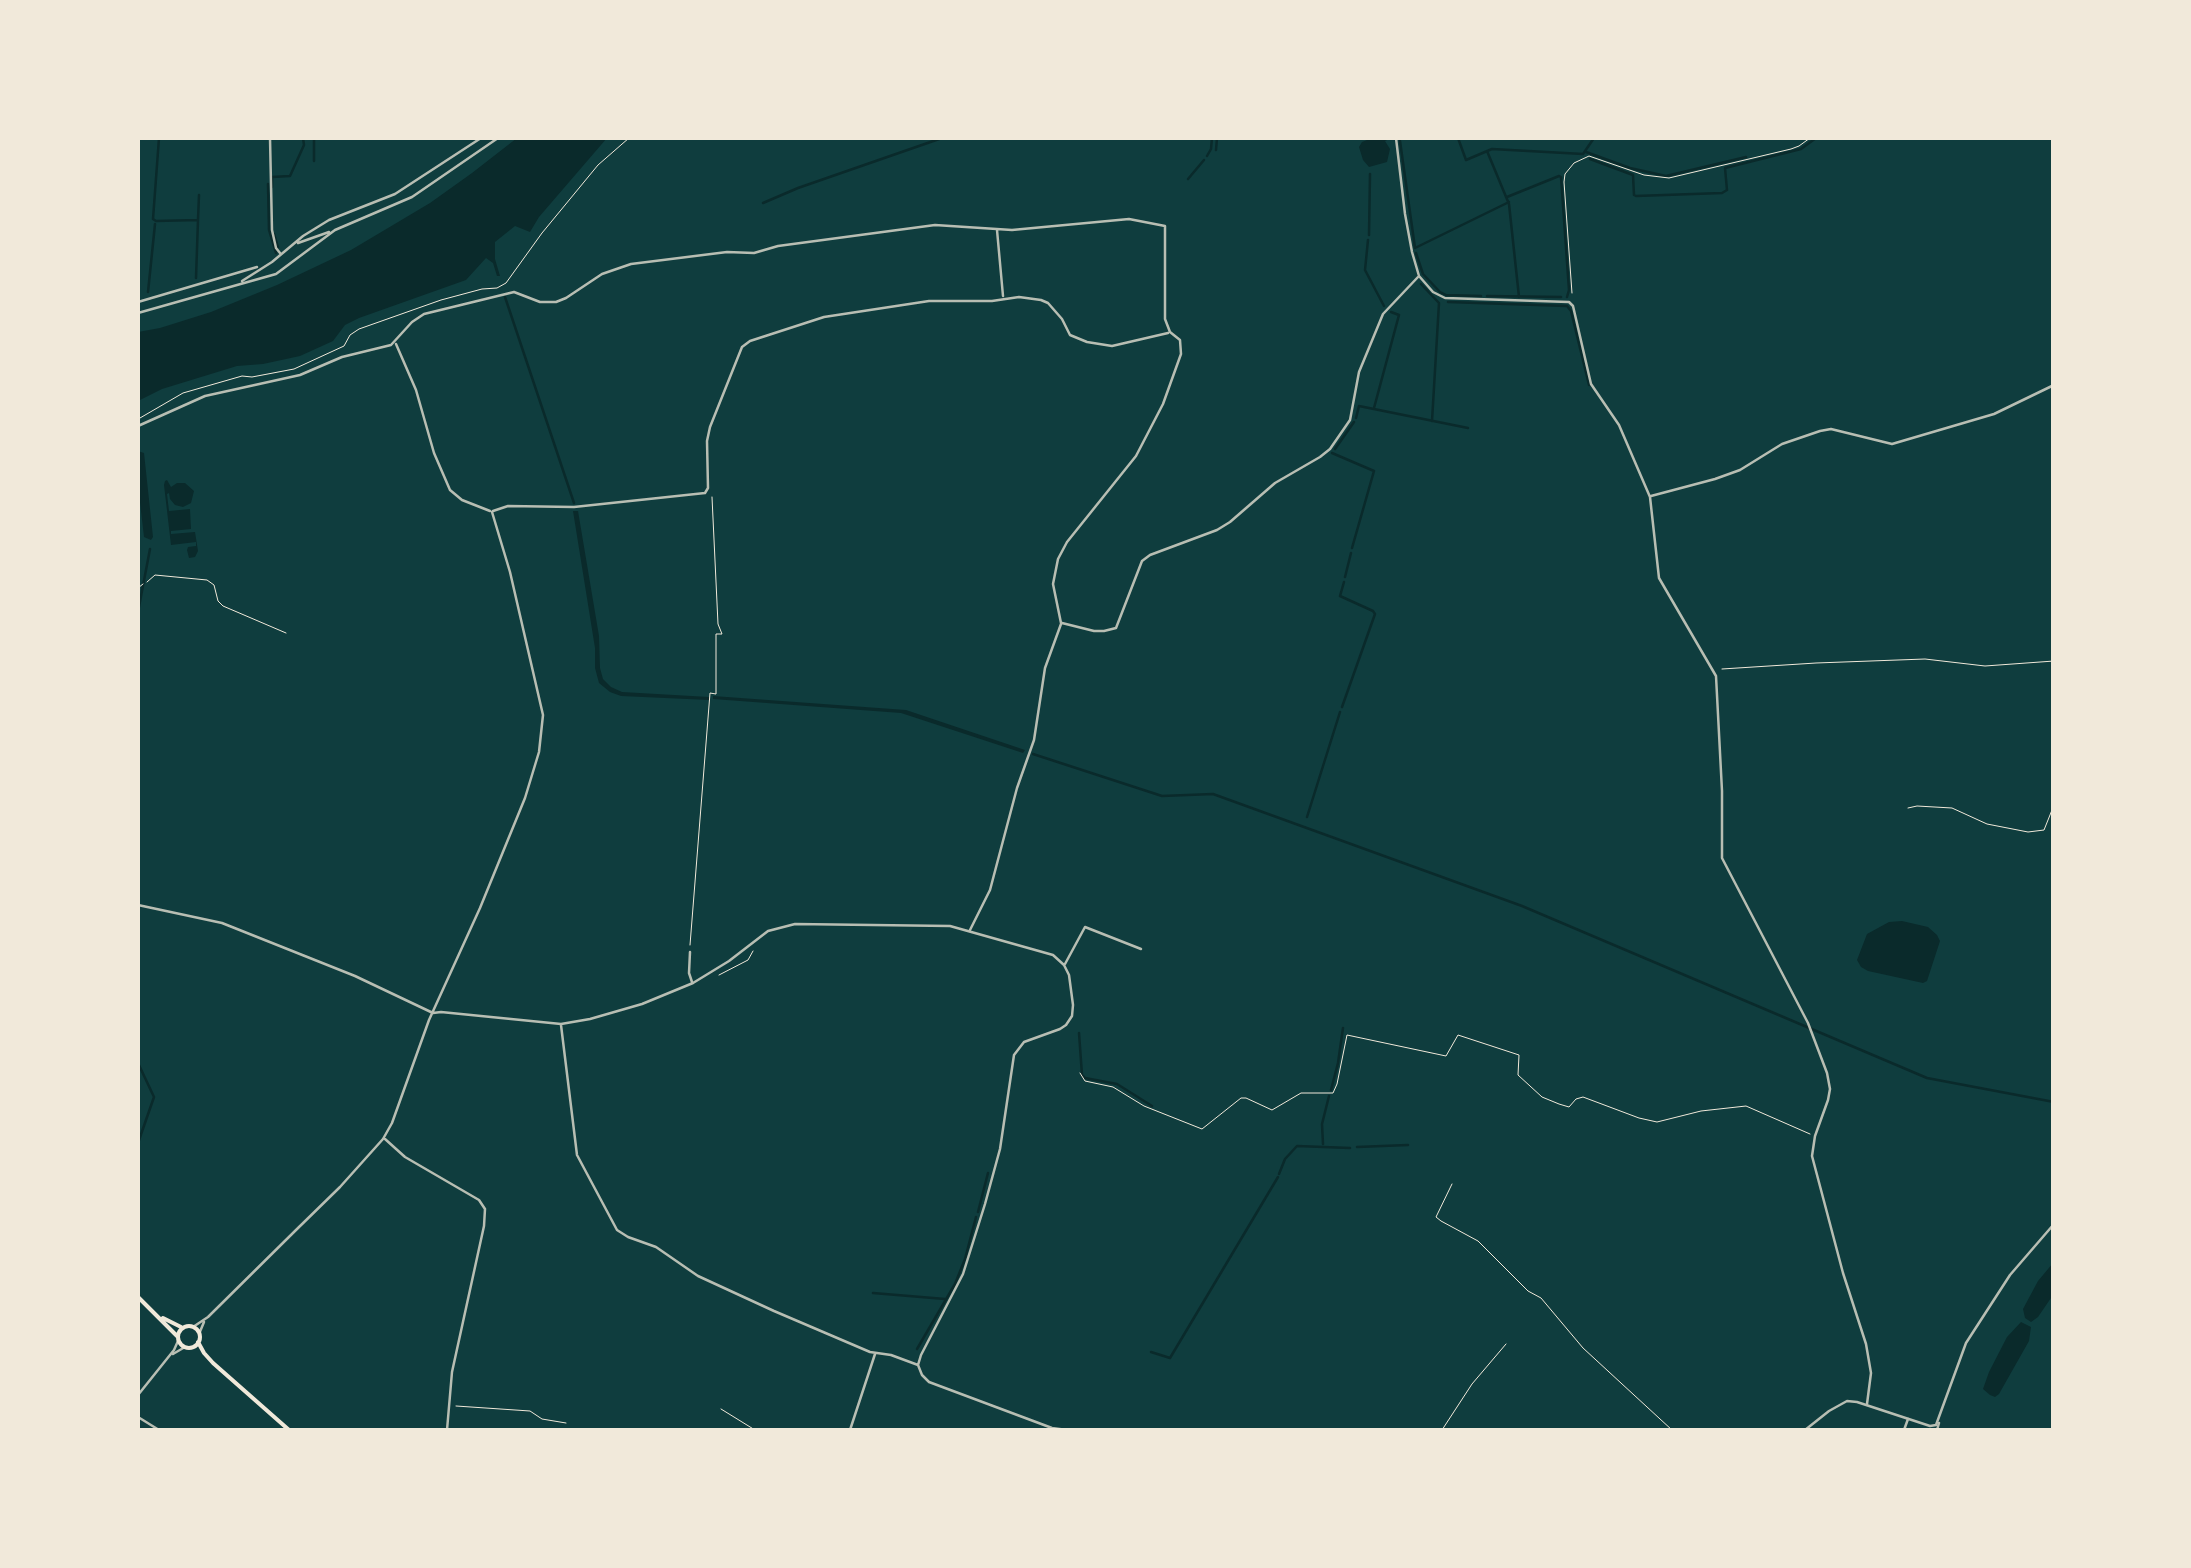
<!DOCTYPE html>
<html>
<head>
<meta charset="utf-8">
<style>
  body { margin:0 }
  #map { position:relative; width:2191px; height:1568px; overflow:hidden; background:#0f3d3e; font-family:Manrope,sans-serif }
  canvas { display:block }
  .frame { position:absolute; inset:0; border:140px solid #f1e9da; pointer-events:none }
</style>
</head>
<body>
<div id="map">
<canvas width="2191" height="1568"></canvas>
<div class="frame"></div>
</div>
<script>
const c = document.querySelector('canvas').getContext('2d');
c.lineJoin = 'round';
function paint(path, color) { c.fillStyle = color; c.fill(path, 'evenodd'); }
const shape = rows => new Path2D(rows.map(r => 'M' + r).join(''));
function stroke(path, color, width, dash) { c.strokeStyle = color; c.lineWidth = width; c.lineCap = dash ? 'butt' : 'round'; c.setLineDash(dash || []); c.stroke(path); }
paint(shape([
  [517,138,607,138,539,217,530,232,515,226,495,242,495,259,500,276,497,276,493,263,486,258,466,280,359,318,345,325,333,341,300,356,263,364,237,366,162,389,138,401,138,332,160,328,211,312,277,285,351,250,430,203,472,173],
  [1372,138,1384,140,1391,138,1385,141,1390,149,1387,162,1369,167,1363,160,1359,147,1362,142],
  [138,451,144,453,153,537,151,540,144,537,138,485],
  [167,480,171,487,177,483,185,483,194,491,191,503,183,507,175,505,170,499,169,493,167,494,169,511,190,509,191,529,171,531,171,534,195,532,198,551,195,557,189,558,187,550,188,547,196,546,196,542,171,545,164,485,165,481],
  [573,511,578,511,599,636,600,668,603,679,611,687,622,692,709,697,709,700,621,696,610,692,599,683,595,668,595,648],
  [713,696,906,710,1025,750,1023,753,901,713,713,699],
  [1902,921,1928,927,1937,935,1940,941,1927,981,1923,983,1868,971,1861,967,1857,960,1867,934,1889,922],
  [2053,1263,2053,1295,2038,1317,2031,1322,2025,1318,2023,1309,2038,1281],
  [2021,1322,2031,1327,2029,1341,1999,1394,1995,1397,1990,1395,1983,1389,1989,1372,2007,1337]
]), '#0a2a2b');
stroke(shape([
  [159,138,153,219,156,221,198,220,199,195],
  [314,138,314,161],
  [1458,138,1466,160,1492,149,1583,154,1594,138],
  [1400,141,1415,248,1509,202],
  [1216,150,1217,138],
  [1487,151,1509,204,1519,297],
  [1586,152,1630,168,1666,176,1746,157],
  [1207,156,1211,149,1212,138],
  [1590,159,1633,175,1634,195,1636,196,1722,193,1727,190,1725,168,1801,149,1816,138],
  [1188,179,1204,160],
  [268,184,269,230,276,253],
  [272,187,272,177,290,176,304,145,303,138],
  [1507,197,1559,176,1561,177,1569,290,1567,297],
  [763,203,798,188,942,138],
  [274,234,278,247],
  [1369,235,1370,174],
  [1368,240,1365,270,1384,306],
  [1416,253,1423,274,1440,292,1446,295,1481,296],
  [196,278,198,220],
  [1421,284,1439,303,1432,421],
  [148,292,155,224],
  [1487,296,1561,297],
  [505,297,574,503],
  [1448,302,1567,306,1571,311,1589,385],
  [1374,408,1399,315,1391,312],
  [1356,418,1359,406,1468,428],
  [1335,449,1354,422],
  [1332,453,1374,471,1352,548],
  [1345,577,1351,553],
  [138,612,150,549],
  [1342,707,1375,614,1373,611,1340,596,1344,582],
  [1033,754,1162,796,1213,794,1522,906,1927,1078,2054,1102],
  [1307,817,1340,712],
  [1079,1033,1082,1075,1085,1078,1117,1084,1152,1106],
  [138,1063,154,1097,138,1143],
  [1331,1090,1338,1063,1343,1028],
  [1323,1144,1322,1124,1329,1096],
  [1357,1147,1408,1145],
  [1279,1174,1285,1159,1297,1146,1350,1148],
  [978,1212,988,1173],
  [873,1293,945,1299],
  [917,1349,955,1284,965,1259,976,1217],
  [1151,1352,1170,1358,1278,1177]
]), '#0a2a2b', 2.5);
stroke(shape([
  [1572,293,1564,182,1565,174,1574,163,1589,156,1644,175,1669,178,1791,149,1799,146,1810,138],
  [140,418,183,393,242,376,252,377,294,369,344,346,350,335,359,329,441,300,482,289,497,288,506,283,542,233,598,165,629,138],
  [147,582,155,575,207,580,214,585,218,601,223,606,286,633],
  [138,588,143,584],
  [1722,669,1816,663,1925,659,1985,666,2054,661],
  [1908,808,1917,806,1952,808,1987,824,2028,832,2044,830,2054,805],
  [690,945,710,693,716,694,716,634,722,634,718,624,712,497],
  [719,975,748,960,753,951],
  [1080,1073,1085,1081,1113,1087,1144,1106,1202,1129,1241,1098,1246,1098,1272,1110,1301,1093,1333,1093,1337,1084,1347,1035,1446,1056,1458,1035,1519,1055,1518,1075,1542,1097,1559,1104,1569,1107,1576,1099,1583,1097,1639,1118,1657,1122,1701,1111,1746,1106,1810,1134],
  [1452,1184,1436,1217,1441,1221,1478,1241,1528,1291,1541,1298,1583,1348,1672,1430],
  [456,1406,530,1411,542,1419,566,1423],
  [721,1409,755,1430],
  [1442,1430,1472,1384,1506,1344]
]), '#f1e9da', 1);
stroke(shape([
  [270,138,272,230,276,248,280,253],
  [1396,138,1405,214,1412,252,1419,276,1433,292,1445,298,1569,302,1573,306,1591,384,1619,425,1650,497,1659,578,1716,676,1722,791,1722,858,1808,1023,1827,1073,1830,1089,1828,1100,1815,1136,1812,1156,1843,1273,1866,1344,1871,1373,1867,1404],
  [997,230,1003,296],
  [298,243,329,232],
  [242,281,272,262,303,236,329,220,395,194,481,138],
  [138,302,257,267],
  [138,313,276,274,335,230,412,197,498,138],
  [396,344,416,390,434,453,450,490,462,500,490,511],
  [138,426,205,396,300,375,342,357,391,345,412,322,424,314,514,292,540,302,556,302,566,298,602,274,631,264,727,252,754,253,778,246,935,225,1012,230,1129,219,1165,226,1165,319,1170,332,1180,340,1181,354,1163,404,1136,456,1067,542,1058,559,1053,584,1061,623],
  [1651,496,1715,479,1740,470,1782,444,1820,431,1831,429,1892,444,1994,414,2054,385],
  [493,511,508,506,574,507,705,493,708,488,707,441,710,427,742,347,750,341,824,317,929,301,992,301,1019,297,1041,300,1048,303,1062,319,1070,335,1087,342,1112,346,1168,333],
  [1062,623,1094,631,1104,631,1116,628,1142,561,1150,555,1217,530,1230,522,1275,483,1320,457,1330,449,1350,420,1359,372,1383,314,1418,277],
  [138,905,222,923,355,976,433,1013,441,1012,561,1024,590,1019,642,1004,693,983,729,961,768,931,795,924,950,926,1053,955,1064,965,1069,975,1073,1005,1072,1016,1066,1025,1060,1029,1024,1042,1014,1055,1000,1149,985,1204,963,1274,921,1355,918,1365,922,1375,929,1382,1052,1428,1067,1430],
  [970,930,990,890,1017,788,1034,740,1045,668,1061,624],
  [690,952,689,973,692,982],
  [1065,964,1085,927,1141,949],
  [561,1025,577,1155,617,1230,628,1237,656,1247,698,1276,774,1311,870,1352,891,1355,918,1365],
  [385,1139,405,1157,479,1200,485,1209,484,1226,452,1372,447,1430],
  [193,1327,208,1317,296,1230,340,1187,383,1139,392,1123,429,1020,480,908,525,798,539,752,543,715,510,572,492,512],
  [199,1334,204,1322],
  [138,1417,159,1430],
  [850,1430,875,1354],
  [1904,1430,1908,1419],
  [1937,1430,1939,1423]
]), '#b8beb3', 2.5);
stroke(shape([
  [173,1354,185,1347],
  [138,1395,174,1350,178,1341],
  [1805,1430,1829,1411,1847,1401,1857,1402,1930,1426,1936,1425,1966,1343,2010,1275,2054,1224]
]), '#b8beb3', 2.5);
stroke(shape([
  [138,1297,177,1336],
  [163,1318,181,1327],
  '178 1337a11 11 0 1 1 22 0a11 11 0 1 1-22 0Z',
  [198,1342,204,1353,213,1363,289,1430]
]), '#f1e9da', 4);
</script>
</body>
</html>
